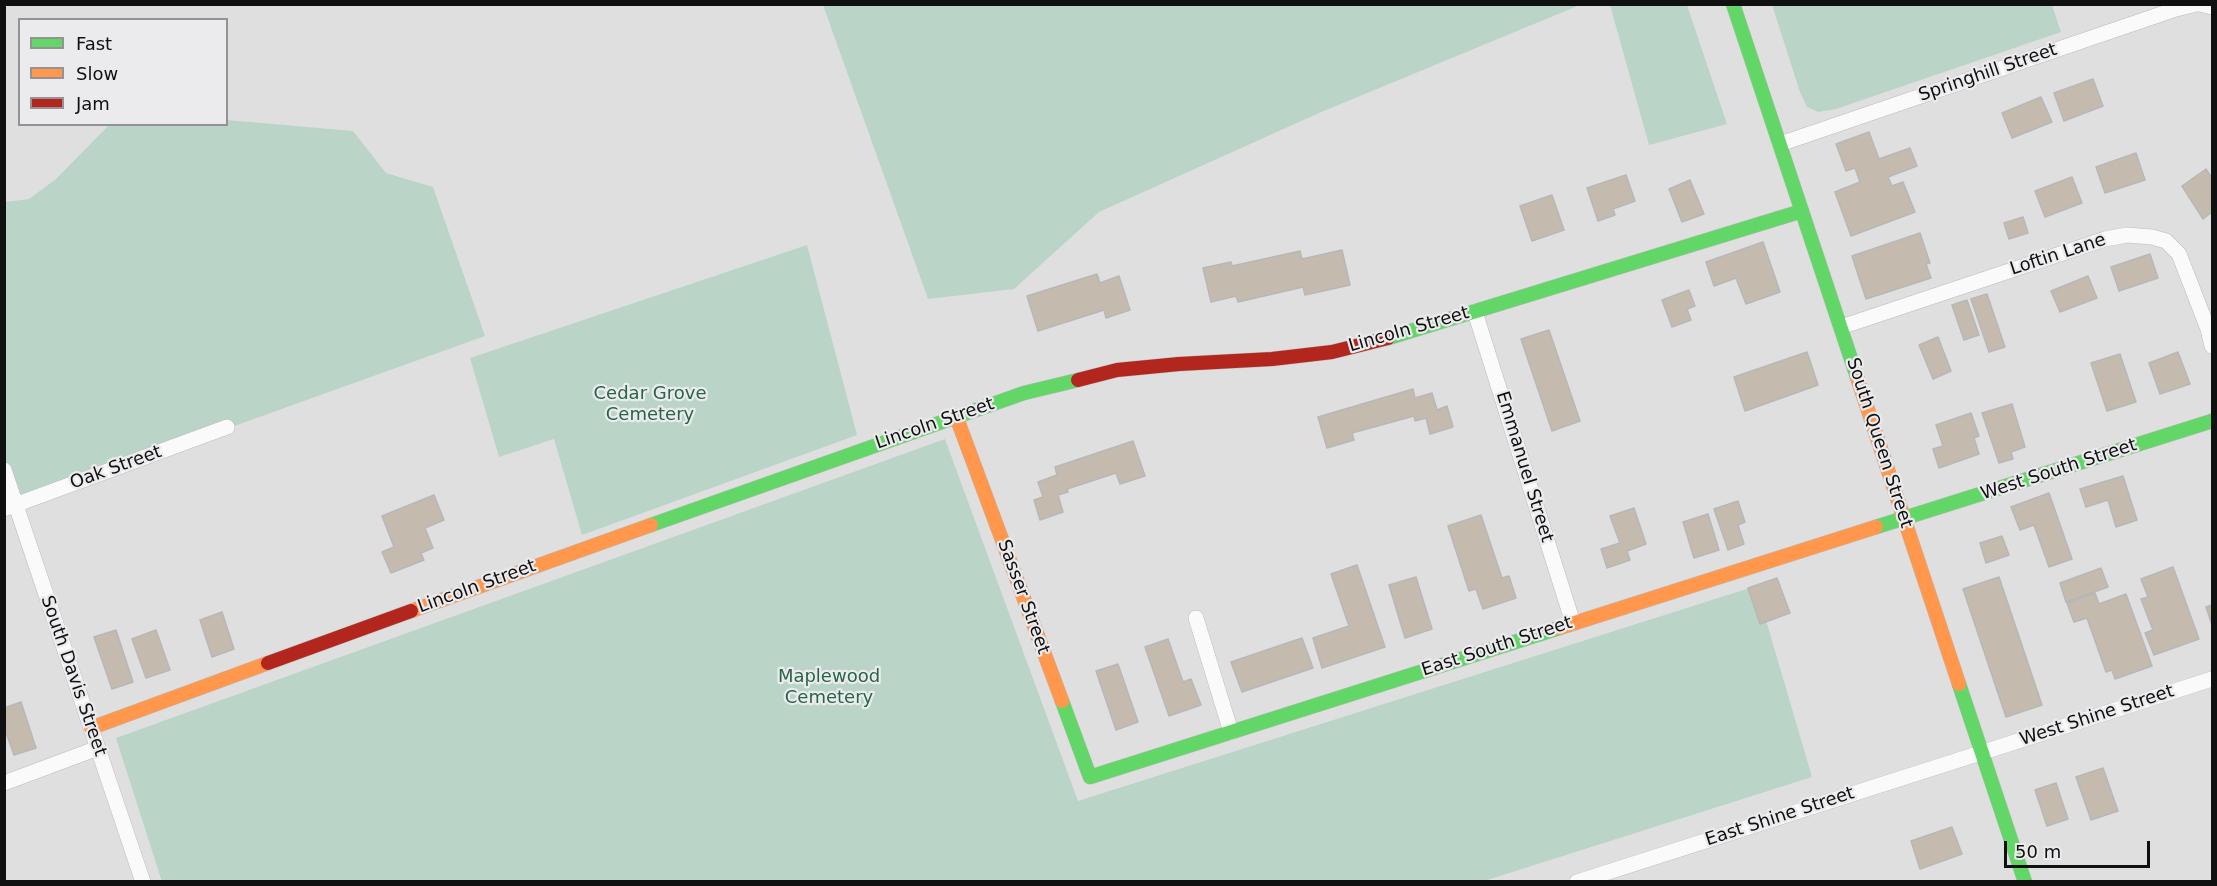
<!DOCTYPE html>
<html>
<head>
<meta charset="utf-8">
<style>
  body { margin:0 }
  #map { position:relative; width:2217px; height:886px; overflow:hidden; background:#dfdfe0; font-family:"DejaVu Sans",sans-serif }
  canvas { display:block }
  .frame { position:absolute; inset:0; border:6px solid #101011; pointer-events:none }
  .legend { position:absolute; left:18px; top:18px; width:210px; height:108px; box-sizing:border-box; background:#ebebee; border:2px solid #939396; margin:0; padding:8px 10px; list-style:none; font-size:18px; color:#101011 }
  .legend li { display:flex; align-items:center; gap:12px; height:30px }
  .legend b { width:30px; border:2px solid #939396 }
  .scale { position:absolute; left:2004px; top:841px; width:146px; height:27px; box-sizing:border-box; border:3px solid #101011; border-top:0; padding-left:8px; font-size:18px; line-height:21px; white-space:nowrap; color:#101011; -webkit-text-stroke:4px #ebebee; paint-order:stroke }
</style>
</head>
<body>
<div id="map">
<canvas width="2217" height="886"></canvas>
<div class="frame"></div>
<ul class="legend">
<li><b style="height:8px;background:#63d668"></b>Fast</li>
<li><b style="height:8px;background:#ff974d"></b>Slow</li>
<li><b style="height:8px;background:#b3261e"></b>Jam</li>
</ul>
<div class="scale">50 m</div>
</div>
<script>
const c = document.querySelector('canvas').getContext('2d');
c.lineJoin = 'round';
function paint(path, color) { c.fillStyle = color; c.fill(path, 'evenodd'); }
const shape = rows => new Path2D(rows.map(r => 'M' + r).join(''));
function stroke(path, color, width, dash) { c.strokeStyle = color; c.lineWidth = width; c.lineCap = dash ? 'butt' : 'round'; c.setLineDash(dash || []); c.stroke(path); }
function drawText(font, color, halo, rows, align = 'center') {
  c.font = font + ' "DejaVu Sans",sans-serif'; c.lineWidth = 4.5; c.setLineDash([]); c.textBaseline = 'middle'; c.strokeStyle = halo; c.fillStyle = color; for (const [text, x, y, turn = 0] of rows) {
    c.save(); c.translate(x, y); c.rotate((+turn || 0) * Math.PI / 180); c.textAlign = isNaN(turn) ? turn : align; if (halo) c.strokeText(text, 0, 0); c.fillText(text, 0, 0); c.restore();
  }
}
paint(shape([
  [823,5,823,4,1580,5,1319,113,1099,212,1014,289,928,299],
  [1610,5,1687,5,1727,124,1649,145],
  [1772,5,2052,5,2061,32,1836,109,1818,112,1807,107,1800,92],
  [227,120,353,131,386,173,433,187,485,336,17,504,5,468,5,202,29,199,56,179,110,124,226,124],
  [807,245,857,435,582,535,554,439,499,457,470,358],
  [945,439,1078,801,1756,586,1812,777,1484,881,162,882,116,738]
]), '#bad5c7');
const building = shape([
  [2093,79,2103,106,2064,121,2054,93,2093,79],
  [2041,97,2052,122,2012,138,2002,113,2041,97],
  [1869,132,1879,159,1910,148,1917,166,1888,177,1892,186,1903,182,1915,212,1851,236,1835,192,1860,182,1855,168,1846,171,1836,144,1869,132],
  [2136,153,2145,180,2105,193,2096,167,2136,153],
  [2206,169,2212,178,2212,212,2203,219,2182,186,2206,169],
  [1626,175,1635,201,1613,209,1615,215,1598,221,1587,188,1626,175],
  [2072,177,2082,203,2045,217,2035,191,2072,177],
  [1690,180,1704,214,1682,222,1669,189,1690,180],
  [1552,195,1564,230,1532,241,1520,206,1552,195],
  [2023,217,2028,233,2009,239,2004,223,2023,217],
  [1920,233,1930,263,1926,264,1931,278,1866,299,1852,256,1920,233],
  [1763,242,1780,292,1746,304,1736,278,1714,286,1706,262,1763,242],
  [1342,250,1350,285,1305,295,1303,287,1238,302,1236,296,1211,302,1203,268,1231,262,1232,266,1300,251,1302,259,1342,250],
  [2150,254,2158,278,2119,291,2111,267,2150,254],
  [1097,274,1100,283,1119,276,1130,310,1106,318,1104,310,1038,331,1027,296,1097,274],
  [2088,276,2097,298,2060,312,2051,291,2088,276],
  [1689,290,1695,306,1687,309,1691,320,1672,327,1662,300,1689,290],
  [1987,294,2005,347,1989,352,1971,299,1987,294],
  [1967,300,1979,335,1964,340,1952,305,1967,300],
  [1549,330,1580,421,1552,431,1521,339,1549,330],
  [1938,337,1951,371,1933,379,1919,345,1938,337],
  [1807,352,1818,385,1745,411,1734,377,1807,352],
  [2178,352,2190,384,2160,394,2149,363,2178,352],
  [2120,354,2136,402,2107,411,2091,363,2120,354],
  [1413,389,1415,398,1432,393,1437,410,1447,406,1453,427,1430,434,1426,418,1415,421,1414,416,1352,433,1354,440,1327,448,1318,417,1413,389],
  [2012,404,2025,447,2011,452,2013,459,1999,463,1982,413,2012,404],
  [1971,413,1979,436,1974,438,1979,454,1939,468,1933,449,1943,446,1936,425,1971,413],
  [1133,441,1145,476,1120,484,1116,473,1067,489,1068,492,1058,495,1063,512,1040,520,1034,500,1043,497,1038,482,1057,475,1055,467,1133,441],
  [2123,476,2137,520,2116,527,2108,500,2086,507,2080,489,2123,476],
  [2049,493,2072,559,2049,567,2034,525,2020,530,2011,507,2049,493],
  [434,495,444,520,425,528,433,548,421,553,424,560,391,573,382,552,394,547,382,516,434,495],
  [1738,501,1745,522,1738,525,1744,544,1728,550,1714,509,1738,501],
  [1634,508,1646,544,1627,551,1630,560,1607,568,1601,549,1620,543,1610,516,1634,508],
  [1708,514,1719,550,1694,558,1683,522,1708,514],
  [1481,515,1502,578,1509,576,1516,598,1483,609,1476,589,1469,591,1448,526,1481,515],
  [2002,536,2009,555,1986,563,1980,543,2002,536],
  [1357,565,1385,647,1322,668,1313,638,1349,626,1331,574,1357,565],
  [2173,567,2199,639,2154,655,2145,633,2153,630,2141,599,2148,597,2141,579,2173,567],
  [2101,568,2108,587,2066,602,2060,583,2101,568],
  [1416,577,1432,629,1405,638,1389,585,1416,577],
  [1999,577,2042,705,2006,717,1963,589,1999,577],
  [1777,578,1790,613,1760,624,1748,588,1777,578],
  [2095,593,2099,604,2126,594,2152,666,2115,679,2112,670,2106,672,2087,618,2074,622,2067,603,2095,593],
  [2212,605,2212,625,2206,607,2212,605],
  [222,612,234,649,212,657,200,620,222,612],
  [116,630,133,682,112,689,94,637,116,630],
  [156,630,170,670,146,678,132,639,156,630],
  [1302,638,1313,668,1242,692,1231,662,1302,638],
  [1168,639,1183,682,1191,679,1201,705,1169,716,1145,647,1168,639],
  [1118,664,1138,722,1116,730,1096,671,1118,664],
  [21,702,36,748,14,755,4,727,4,708,21,702],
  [2103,768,2118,811,2091,820,2076,777,2103,768],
  [2056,783,2068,819,2047,826,2035,790,2056,783],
  [1952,827,1962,854,1920,869,1911,841,1952,827]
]);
paint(building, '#c4bbae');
stroke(building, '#b7b7b7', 1.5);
const street = shape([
  [2200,4,2212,7],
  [1780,144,2176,9,2197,4],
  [1475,312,1573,623],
  [1841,327,2105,239,2127,235,2152,237,2166,241,2179,254,2208,329,2212,346],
  [4,470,143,882],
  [4,509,227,427],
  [1196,618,1231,732],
  [4,783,98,748],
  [1577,882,2212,679]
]);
const fast = shape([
  [1733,4,1857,377],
  [1388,338,1802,211],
  [651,525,1024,393,1078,380],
  [1876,527,2212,421],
  [1959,684,2025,882],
  [1062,701,1090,777,1559,628]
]);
const slow = shape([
  [1857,377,1959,684],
  [956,416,1062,701],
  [411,611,651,525],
  [1559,628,1876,527],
  [91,728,268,663]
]);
const jam = shape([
  [1078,380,1117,370,1179,364,1272,359,1332,352,1388,338],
  [268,663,411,611]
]);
stroke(street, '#bbbbbc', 16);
stroke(fast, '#bbbbbc', 15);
stroke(slow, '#bbbbbc', 15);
stroke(jam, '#bbbbbc', 15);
stroke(street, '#fafafa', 15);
stroke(fast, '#63d668', 14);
stroke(slow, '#ff974d', 14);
stroke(jam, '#b3261e', 14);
drawText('18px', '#101011', '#ebebee', [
  ["Springhill Street",1988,73,-19],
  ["Loftin Lane",2058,255,-18],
  ["Lincoln Street",1409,330,-16],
  ["Lincoln Street",935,424,-19],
  ["South Queen Street",1879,443,72],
  ["Emmanuel Street",1524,467,73],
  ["Oak Street",116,468,-20],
  ["West South Street",2059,470,-18],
  ["Lincoln Street",477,587,-20],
  ["Sasser Street",1023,597,70],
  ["East South Street",1497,647,-18],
  ["South Davis Street",73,676,71],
  ["West Shine Street",2097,716,-18],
  ["East Shine Street",1780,817,-18]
]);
drawText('18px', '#266548', '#ebebee', [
  ["Cedar Grove",650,394],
  ["Cemetery",650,415],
  ["Maplewood",829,677],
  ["Cemetery",829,698]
]);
</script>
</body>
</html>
